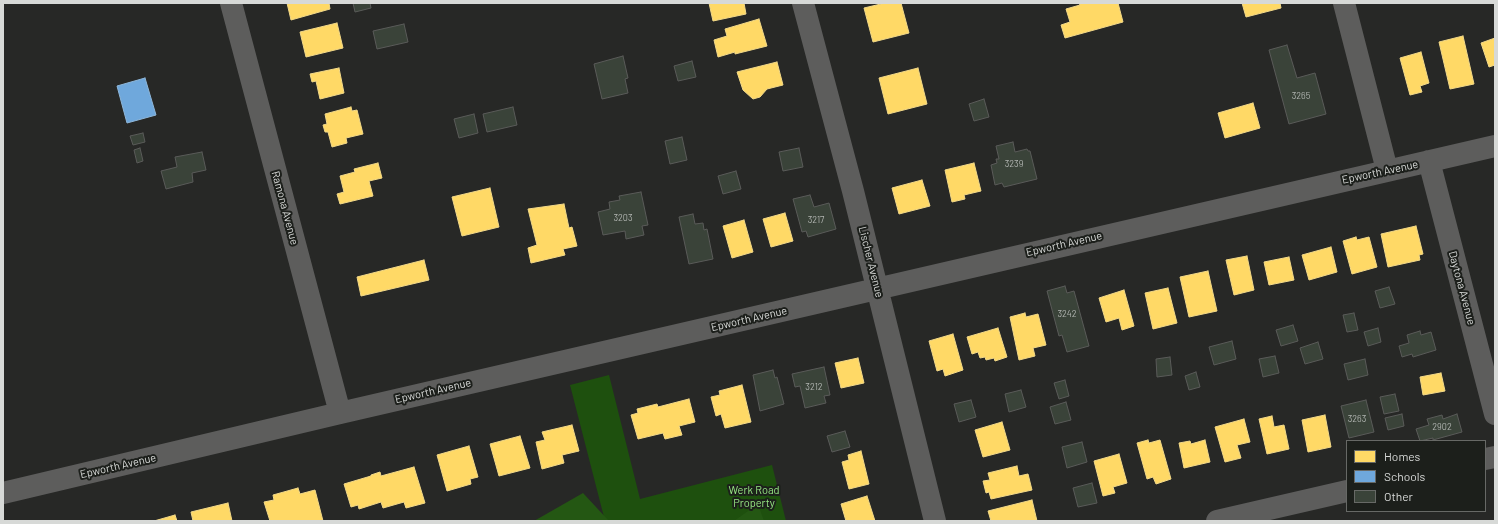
<!DOCTYPE html>
<html>
<head>
<meta charset="utf-8">
<style>
  body { margin:0 }
  #map { position:relative; width:1498px; height:524px; overflow:hidden; background:#272826; font-family:Barlow,sans-serif }
  canvas { display:block }
  .frame { position:absolute; inset:0; border:4px solid #d7d9d7; pointer-events:none }
  .legend { position:absolute; left:1346px; top:440px; width:140px; height:72px; box-sizing:border-box; background:#1c1f1b; border:1px solid #676966; margin:0; padding:5px 7px; list-style:none; font-size:12px; color:#d7d9d7 }
  .legend li { display:flex; align-items:center; gap:8px; height:20px }
  .legend b { width:20px; border:1px solid #676966 }
</style>
</head>
<body>
<div id="map">
<canvas width="1498" height="524"></canvas>
<div class="frame"></div>
<ul class="legend">
<li><b style="height:11px;background:#ffd966"></b>Homes</li>
<li><b style="height:11px;background:#6fa8dc"></b>Schools</li>
<li><b style="height:11px;background:#3a4339"></b>Other</li>
</ul>
</div>
<script>
const c = document.querySelector('canvas').getContext('2d');
c.lineJoin = 'round';
function paint(path, color) { c.fillStyle = color; c.fill(path, 'evenodd'); }
const shape = rows => new Path2D(rows.map(r => 'M' + r).join(''));
function stroke(path, color, width, dash) { c.strokeStyle = color; c.lineWidth = width; c.lineCap = dash ? 'butt' : 'round'; c.setLineDash(dash || []); c.stroke(path); }
function drawText(font, color, halo, rows, align = 'center') {
  c.font = font + ' Barlow,sans-serif'; c.lineWidth = 4; c.setLineDash([]); c.textBaseline = 'middle'; c.strokeStyle = halo; c.fillStyle = color; for (const [text, x, y, turn = 0] of rows) {
    c.save(); c.translate(x, y); c.rotate((+turn || 0) * Math.PI / 180); c.textAlign = isNaN(turn) ? turn : align; if (halo) c.strokeText(text, 0, 0); c.fillText(text, 0, 0); c.restore();
  }
}
paint(shape([
  [609,375,640,499,772,465,786,521,605,521,570,385]
]), '#1e500e');
paint(shape([
  [583,493,609,521,534,521],
  [758,504,764,521,734,521]
]), '#245713');
const homes = shape([
  [287,3,329,3,330,9,291,20,287,3],
  [709,3,744,3,746,14,713,21,709,3],
  [885,3,901,3,909,33,873,42,864,8,885,3],
  [1079,3,1118,3,1123,22,1065,38,1061,25,1070,22,1066,9,1080,5,1079,3],
  [1242,3,1280,3,1281,8,1246,17,1242,3],
  [759,19,767,46,735,54,735,52,718,57,714,40,727,36,725,29,759,19],
  [337,23,343,48,306,57,300,32,337,23],
  [1463,36,1474,84,1450,89,1439,42,1463,36],
  [1495,38,1495,65,1489,67,1481,43,1495,38],
  [1421,52,1429,83,1420,86,1422,92,1410,95,1400,58,1421,52],
  [777,62,783,85,767,89,760,97,753,99,743,90,737,72,777,62],
  [339,68,344,93,320,99,316,81,312,82,310,74,339,68],
  [918,68,927,104,888,114,879,78,918,68],
  [1253,103,1260,128,1225,138,1218,113,1253,103],
  [351,107,352,111,357,110,363,134,346,138,347,143,332,147,328,132,325,132,323,125,327,124,325,114,351,107],
  [378,163,382,178,369,181,373,196,340,204,337,194,344,192,340,176,355,172,354,169,378,163],
  [974,163,981,191,964,195,965,199,952,202,945,170,974,163],
  [922,180,930,206,899,214,892,188,922,180],
  [490,188,499,227,462,236,452,197,490,188],
  [564,204,569,228,572,227,577,246,563,249,565,255,531,263,528,248,537,245,528,209,564,204],
  [785,213,793,241,771,247,763,219,785,213],
  [744,220,753,252,732,258,723,226,744,220],
  [1416,226,1423,254,1419,255,1420,260,1388,267,1381,234,1416,226],
  [1356,237,1357,240,1369,237,1377,267,1352,274,1343,241,1356,237],
  [1331,247,1337,272,1309,280,1302,255,1331,247],
  [1247,256,1254,290,1234,295,1226,260,1247,256],
  [1289,257,1294,280,1269,285,1264,262,1289,257],
  [424,260,429,280,361,296,357,277,424,260],
  [1208,271,1217,311,1189,317,1180,277,1208,271],
  [1168,288,1177,323,1153,329,1145,293,1168,288],
  [1124,290,1134,326,1122,330,1119,318,1106,322,1099,298,1124,290],
  [1025,313,1026,317,1038,314,1046,345,1033,348,1035,356,1019,360,1010,317,1025,313],
  [998,328,1007,357,995,361,994,358,986,360,985,357,980,358,978,352,972,354,967,337,998,328],
  [953,334,963,370,945,376,943,369,937,371,929,341,953,334],
  [858,358,864,383,841,388,835,363,858,358],
  [1441,373,1445,391,1423,395,1420,377,1441,373],
  [742,385,751,422,725,428,721,414,716,416,711,397,720,395,719,391,742,385],
  [689,399,695,422,679,426,682,435,665,439,663,433,638,439,631,415,638,413,637,409,657,404,658,407,689,399],
  [1325,415,1331,447,1308,452,1302,420,1325,415],
  [1272,416,1274,427,1284,425,1289,449,1267,454,1259,419,1272,416],
  [1244,419,1250,442,1237,445,1241,458,1225,462,1215,427,1244,419],
  [1002,422,1010,450,983,457,975,430,1002,422],
  [572,425,579,451,562,455,564,463,542,469,536,442,545,440,542,432,572,425],
  [520,436,530,468,499,476,490,444,520,436],
  [1148,440,1149,443,1160,440,1171,479,1156,484,1153,477,1147,479,1137,443,1148,440],
  [1205,440,1210,462,1184,468,1179,443,1190,441,1191,444,1205,440],
  [469,446,478,477,470,479,471,484,447,491,437,455,469,446],
  [861,451,869,484,849,489,842,462,849,460,848,455,861,451],
  [1119,454,1127,483,1113,487,1115,493,1103,496,1094,461,1119,454],
  [1017,466,1019,476,1028,474,1032,490,991,499,989,492,986,493,983,481,990,480,988,473,1017,466],
  [414,467,425,503,406,508,404,502,383,508,381,502,359,509,358,505,351,507,344,484,371,476,371,475,380,472,381,476,414,467],
  [298,488,300,494,315,490,323,521,270,521,264,502,274,500,273,495,298,488],
  [867,496,875,521,846,521,841,504,867,496],
  [1032,500,1037,521,991,521,988,511,1032,500],
  [228,503,232,521,193,521,191,512,228,503],
  [175,515,177,521,154,521,175,515]
]);
paint(homes, '#ffd966');
stroke(homes, '#f3d988', 1);
const schools = shape([
  [145,78,156,115,127,123,117,86,145,78]
]);
paint(schools, '#6fa8dc');
stroke(schools, '#8eb7da', 1);
const building = shape([
  [353,3,370,3,371,8,355,12,353,3],
  [404,24,408,42,377,49,373,31,404,24],
  [1287,45,1297,78,1315,73,1326,114,1289,124,1269,50,1287,45],
  [623,56,628,78,625,79,628,93,602,99,594,64,623,56],
  [692,61,696,77,678,81,674,66,692,61],
  [984,99,989,117,974,121,969,104,984,99],
  [513,107,517,125,487,132,483,114,513,107],
  [474,114,478,133,459,138,454,119,474,114],
  [143,133,145,142,133,145,130,136,143,133],
  [682,137,687,160,670,164,665,141,682,137],
  [1013,142,1015,152,1027,149,1028,151,1030,151,1037,179,1004,187,1002,183,995,185,991,165,997,163,996,159,999,159,996,146,1013,142],
  [140,148,143,161,137,163,134,150,140,148],
  [799,148,803,167,783,171,779,152,799,148],
  [202,152,206,170,192,173,193,182,166,189,161,171,177,167,175,157,202,152],
  [736,171,741,189,723,194,718,176,736,171],
  [641,192,648,225,642,226,644,235,626,239,625,231,603,235,598,212,610,209,609,202,620,200,619,196,641,192],
  [810,195,814,207,829,203,836,229,808,237,806,231,802,232,793,199,810,195],
  [693,214,695,224,703,223,704,230,707,229,713,259,689,264,679,217,693,214],
  [1065,286,1067,293,1074,291,1089,346,1067,352,1062,335,1059,336,1047,291,1065,286],
  [1389,287,1395,304,1380,308,1375,291,1389,287],
  [1354,313,1358,330,1347,332,1343,315,1354,313],
  [1293,325,1298,341,1281,346,1276,330,1293,325],
  [1378,328,1381,342,1368,346,1364,332,1378,328],
  [1420,331,1421,335,1431,332,1436,350,1413,357,1412,354,1402,357,1399,346,1409,343,1407,335,1420,331],
  [1232,341,1236,359,1214,365,1209,347,1232,341],
  [1318,342,1323,359,1305,364,1300,348,1318,342],
  [1275,356,1279,373,1263,377,1259,359,1275,356],
  [1170,357,1172,375,1157,377,1156,359,1170,357],
  [1365,359,1368,375,1348,380,1344,364,1365,359],
  [824,367,830,395,824,396,826,403,805,408,800,386,795,387,792,374,824,367],
  [773,370,775,378,777,377,784,404,760,411,753,375,773,370],
  [1196,372,1200,387,1189,390,1185,376,1196,372],
  [1065,380,1069,396,1059,399,1054,383,1065,380],
  [1021,390,1026,407,1009,412,1005,394,1021,390],
  [1395,394,1399,411,1384,414,1380,397,1395,394],
  [971,400,976,417,959,422,954,404,971,400],
  [1366,400,1374,432,1349,438,1341,406,1366,400],
  [1066,402,1071,420,1055,424,1050,407,1066,402],
  [1402,414,1404,426,1388,430,1385,418,1402,414],
  [1457,414,1462,432,1433,440,1433,438,1420,441,1416,429,1429,425,1427,419,1442,415,1443,419,1457,414],
  [845,431,850,447,832,452,827,436,845,431],
  [1082,442,1087,462,1067,468,1062,447,1082,442],
  [1092,483,1097,503,1078,507,1073,488,1092,483]
]);
paint(building, '#3a4339');
stroke(building, '#5a5b59', 1);
stroke(shape([
  [231,3,340,413],
  [803,3,853,191,935,521],
  [1344,3,1387,170],
  [1429,161,1495,414],
  [1485,459,1495,457],
  [3,493,340,413,1495,146],
  [1217,521,1347,491]
]), '#5d5d5c', 22);
drawText('9px', '#b0b4b0', null, [
  ["3265",1301,96],
  ["3239",1014,164],
  ["3203",623,218],
  ["3217",816,220],
  ["3242",1067,314],
  ["3212",814,387],
  ["3263",1357,419],
  ["2902",1442,427]
]);
drawText('11px', '#d7d9d7', '#1c1f1b', [
  ["Epworth Avenue",1380,172,-12],
  ["Ramona Avenue",285,208,75],
  ["Epworth Avenue",1064,244,-13],
  ["Lischer Avenue",871,262,76],
  ["Daytona Avenue",1462,288,75],
  ["Epworth Avenue",749,319,-13],
  ["Epworth Avenue",433,391,-13],
  ["Epworth Avenue",118,466,-13]
]);
drawText('11px', '#97e784', '#1c1f1b', [
  ["Werk Road",754,490],
  ["Property",754,503]
]);
</script>
</body>
</html>
